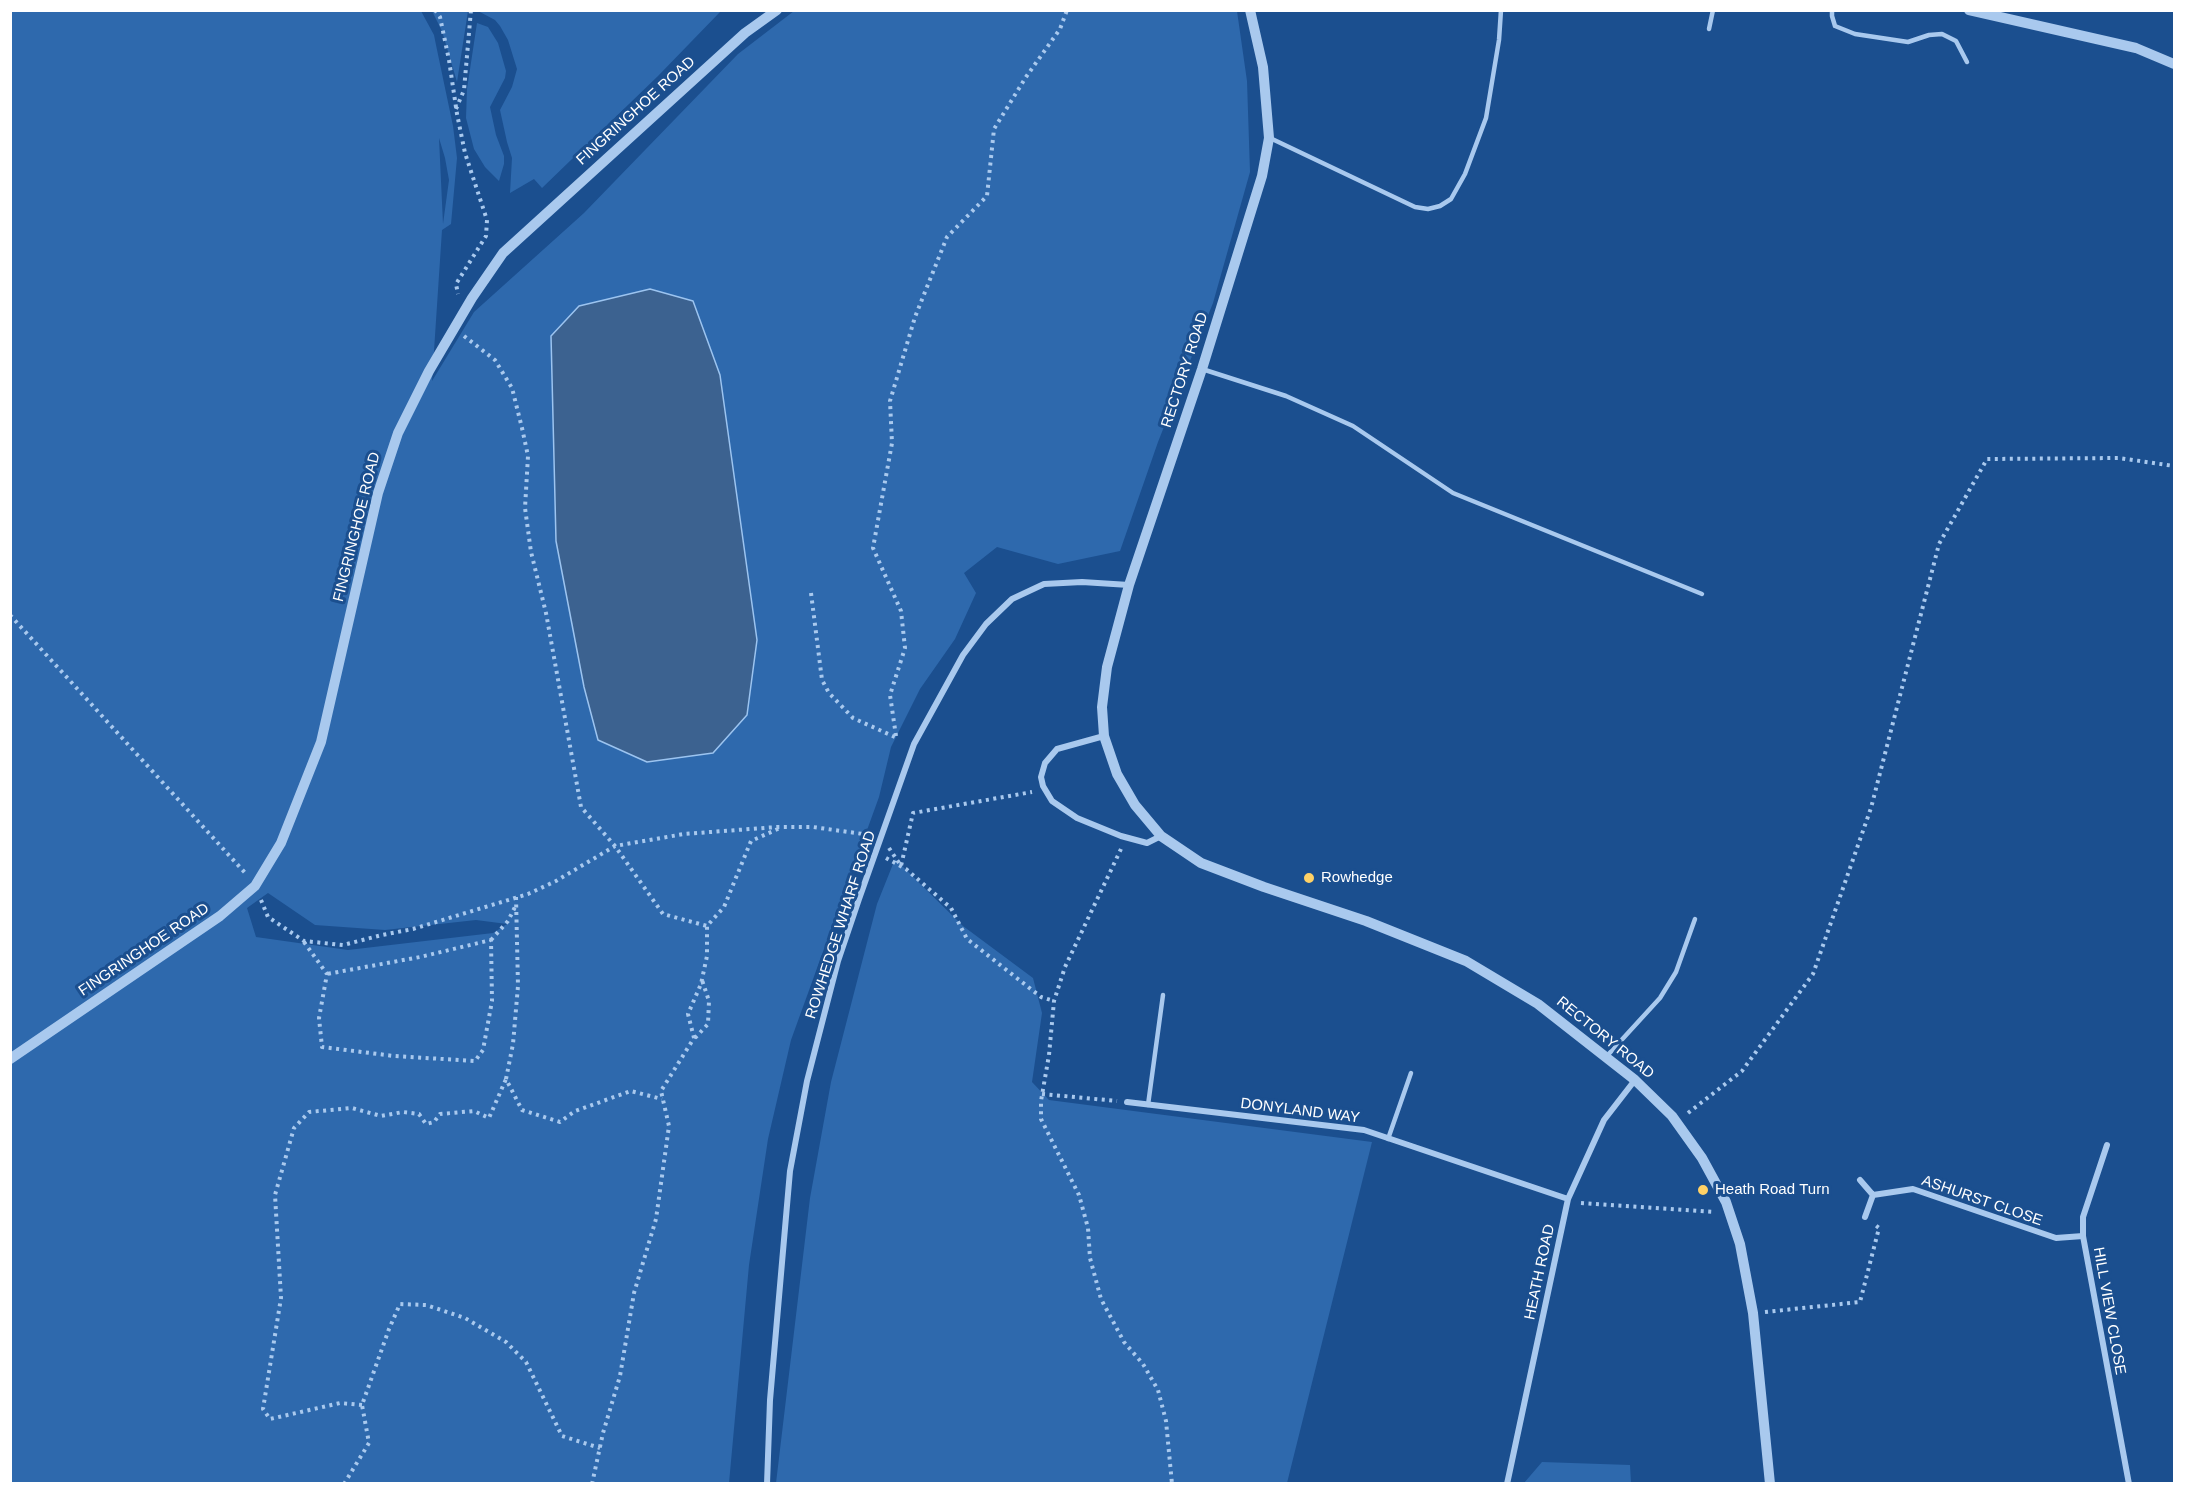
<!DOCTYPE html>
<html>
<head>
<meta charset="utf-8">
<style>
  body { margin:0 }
  #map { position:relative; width:2185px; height:1494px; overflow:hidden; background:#1b4f8f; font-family:Arial,sans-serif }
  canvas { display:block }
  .frame { position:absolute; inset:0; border:12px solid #fff; pointer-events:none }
</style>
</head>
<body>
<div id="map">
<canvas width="2185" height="1494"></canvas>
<div class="frame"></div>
</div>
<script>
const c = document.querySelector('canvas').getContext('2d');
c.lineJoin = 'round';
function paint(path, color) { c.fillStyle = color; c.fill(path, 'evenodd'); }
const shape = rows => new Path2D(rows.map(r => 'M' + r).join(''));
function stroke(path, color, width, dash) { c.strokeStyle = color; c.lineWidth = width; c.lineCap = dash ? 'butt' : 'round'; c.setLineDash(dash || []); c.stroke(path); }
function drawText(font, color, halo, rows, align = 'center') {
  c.font = font + ' Arial,sans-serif'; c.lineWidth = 6; c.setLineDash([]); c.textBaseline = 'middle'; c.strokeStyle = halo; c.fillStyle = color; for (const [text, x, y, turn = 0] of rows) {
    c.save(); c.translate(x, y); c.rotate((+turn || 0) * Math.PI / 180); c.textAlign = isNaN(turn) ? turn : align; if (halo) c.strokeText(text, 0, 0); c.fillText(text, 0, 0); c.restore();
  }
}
paint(shape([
  [10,11,421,11,434,35,436,45,453,126,457,158,451,224,442,230,432,381,474,312,584,213,738,54,794,11,1237,11,1247,81,1250,172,1213,303,1158,442,1120,551,1058,564,997,547,964,573,976,593,955,639,920,689,891,747,879,797,791,1040,768,1139,749,1265,729,1483,11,1483],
  [439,138,445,158,449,180,443,224],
  [584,687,647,762,598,739],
  [268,893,315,925,385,930,476,920,507,924,493,933,348,950,256,937,247,908],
  [432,11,468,11,457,82,442,31],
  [478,11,478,10,721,11,658,76,542,188,534,179,510,193,512,158,507,142,500,110,512,87,517,69,508,40,500,26,495,20],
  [477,23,488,27,498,43,506,71,505,78,490,107,496,135,504,156,504,164,499,181,485,167,474,149,466,118,467,89],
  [895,859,963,926,1033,978,1042,1013,1032,1082,1049,1100,1372,1142,1287,1483,776,1483,810,1198,831,1082,877,904],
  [1542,1462,1630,1465,1631,1483,1524,1483]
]), '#2e69ad');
const water = shape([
  [650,289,693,301,720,375,757,640,747,715,713,753,647,762,598,740,584,687,556,541,551,336,579,306,650,289]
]);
paint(water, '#3c6290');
stroke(water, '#9cc4f0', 1.5);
stroke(shape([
  [435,10,440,17,449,60,457,114,465,153,487,220,486,236,456,284,458,294],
  [456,109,464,90,471,10],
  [464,336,495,360,512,388,522,428,528,456,525,508,531,552,546,613,581,807,615,846,663,914,707,926],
  [811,593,822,680,829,693,853,718,897,738],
  [10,615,247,875],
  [896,736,890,695,905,648,901,611,873,548,892,443,890,401,915,317,947,237,987,196,994,129,1026,77,1060,29,1067,10],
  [889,848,901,866,913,813,1032,792],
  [1121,849,1065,967,1054,1001,1049,1055,1041,1101,1041,1119,1079,1195,1088,1228,1090,1258,1101,1299,1124,1342,1143,1364,1158,1390,1166,1421,1172,1484],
  [886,858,906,869,951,908,967,939,1041,997,1054,1001],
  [516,897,518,986,513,1044,506,1079,522,1110,560,1122,575,1111,631,1091,662,1099],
  [261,900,268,917,304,941,343,945,382,935,413,929,528,894,556,881,615,846,684,834,777,827,813,827,870,835],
  [491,940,508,921,515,907],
  [304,942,327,974,319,1018,322,1047,394,1056,475,1061,483,1050,492,1001,491,940,420,957,327,974],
  [695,1038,708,1024,709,1001,702,980],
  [1042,1094,1117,1101],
  [1688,1113,1742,1071,1813,974,1871,808,1939,544,1987,459,2119,458,2174,466],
  [1581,1203,1714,1212],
  [1765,1312,1860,1302,1879,1228,1874,1224],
  [362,1405,340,1403,270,1419,263,1409,281,1298,275,1195,294,1128,309,1112,352,1108,381,1116,403,1112,419,1114,426,1124,434,1122,440,1114,474,1111,489,1118,506,1079],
  [344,1484,369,1443,362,1405,389,1329,400,1304,426,1305,465,1318,506,1342,526,1362,562,1436,600,1448],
  [592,1484,603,1433,620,1376,634,1293,656,1219,669,1126,661,1091,694,1038,688,1014,701,984,707,956,707,926,724,907,751,841,780,828]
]), '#a9c9ee', 4, [3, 4.5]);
stroke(shape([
  [1832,10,1832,16,1835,26,1855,34,1908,42,1929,35,1942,34,1956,41,1967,62],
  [1709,29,1713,10],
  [1270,138,1415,207,1428,209,1440,206,1451,199,1465,174,1486,118,1499,40,1501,10],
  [1202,369,1286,396,1353,426,1453,493,1702,594],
  [1606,1057,1660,998,1676,972,1695,919],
  [1148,1105,1163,995],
  [1388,1139,1411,1073]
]), '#a9c9ee', 4.5);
stroke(shape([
  [1104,736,1057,749,1045,763,1041,777,1043,786,1052,801,1077,818,1121,836,1147,843,1161,836],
  [1127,1102,1364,1130,1568,1199],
  [2107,1145,2083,1217,2083,1236,2129,1484],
  [1860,1180,1873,1195],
  [1865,1217,1873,1195,1913,1189,2056,1238,2083,1236],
  [767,1484,770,1400,790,1171,807,1081,838,961,859,899,914,744,963,655,986,624,1012,599,1044,584,1082,582,1129,585],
  [1507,1484,1568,1199,1604,1120,1635,1080]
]), '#a9c9ee', 6);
stroke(shape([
  [1250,10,1263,67,1269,138,1262,176,1202,369,1129,585,1107,667,1102,707,1104,736,1117,774,1135,805,1161,836,1201,863,1264,887,1366,921,1466,961,1538,1004,1635,1080,1672,1116,1702,1158,1726,1202,1740,1244,1753,1313,1770,1484],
  [1969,10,2136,48,2174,64],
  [10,1059,220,916,255,886,281,843,321,742,378,493,398,433,429,371,472,298,503,253,745,33,777,10]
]), '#a9c9ee', 10);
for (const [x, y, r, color] of [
  [1309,878,6,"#ffd166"],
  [1703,1190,6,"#ffd166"]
]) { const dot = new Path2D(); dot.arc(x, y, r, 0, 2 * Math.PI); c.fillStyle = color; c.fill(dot); stroke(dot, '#1b4f8f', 2); }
drawText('15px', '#fff', '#1b4f8f', [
  ["FINGRINGHOE ROAD",636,111,-42],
  ["RECTORY ROAD",1185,370,-72],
  ["FINGRINGHOE ROAD",357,527,-76],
  ["ROWHEDGE WHARF ROAD",841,925,-72],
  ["FINGRINGHOE ROAD",144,950,-34],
  ["RECTORY ROAD",1605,1038,39],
  ["DONYLAND WAY",1300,1111,7],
  ["ASHURST CLOSE",1982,1201,19],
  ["HEATH ROAD",1540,1272,-78],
  ["HILL VIEW CLOSE",2109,1311,80]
]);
drawText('15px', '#fff', '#1b4f8f', [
  ["Rowhedge",1321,878],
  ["Heath Road Turn",1715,1190]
], 'left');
</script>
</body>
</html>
